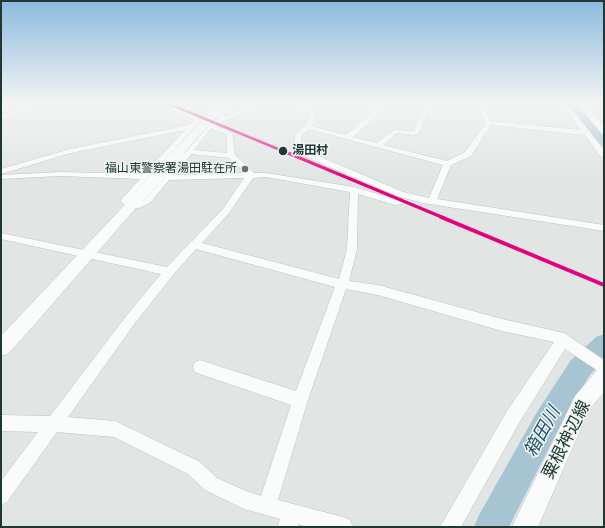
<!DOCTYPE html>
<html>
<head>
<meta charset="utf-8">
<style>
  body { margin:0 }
  #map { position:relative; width:605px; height:528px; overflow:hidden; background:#e1e6e5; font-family:Signika,sans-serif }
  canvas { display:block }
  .frame { position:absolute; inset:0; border:2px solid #223634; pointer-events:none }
</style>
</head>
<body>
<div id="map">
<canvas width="605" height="528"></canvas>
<div class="frame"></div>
</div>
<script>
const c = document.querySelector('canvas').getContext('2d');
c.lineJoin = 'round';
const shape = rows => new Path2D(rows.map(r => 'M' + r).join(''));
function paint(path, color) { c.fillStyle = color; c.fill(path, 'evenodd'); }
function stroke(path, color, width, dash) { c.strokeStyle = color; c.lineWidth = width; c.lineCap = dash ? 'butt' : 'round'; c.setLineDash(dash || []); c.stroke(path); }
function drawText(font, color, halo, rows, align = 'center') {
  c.font = font + ' Signika,"Noto Sans JP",sans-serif'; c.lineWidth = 3; c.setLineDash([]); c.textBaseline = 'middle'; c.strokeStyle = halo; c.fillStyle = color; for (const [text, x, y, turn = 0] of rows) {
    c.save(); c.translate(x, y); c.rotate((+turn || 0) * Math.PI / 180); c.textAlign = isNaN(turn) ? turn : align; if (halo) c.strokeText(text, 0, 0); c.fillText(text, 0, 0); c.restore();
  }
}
paint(shape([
  [568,103,578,103,604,134,604,146,600,145,568,103],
  [604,334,604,360,589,376,557,432,509,527,474,527,479,515,537,412,571,360,596,337,604,334]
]), '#a6c4d1');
const street = shape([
  [43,103,54,103,1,119,1,115,43,103],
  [157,103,165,103,210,123,220,118,207,108,212,103,218,103,214,108,219,112,227,103,233,103,224,115,226,116,257,103,265,103,215,125,232,133,235,155,254,173,266,173,354,187,395,199,406,199,408,201,406,203,395,205,358,194,357,249,349,281,378,285,502,319,564,333,604,360,604,375,565,349,519,423,461,527,440,527,507,411,554,342,502,331,378,295,346,289,308,400,278,500,343,517,350,520,353,527,308,527,298,524,298,527,278,527,280,519,244,509,205,490,188,474,114,437,57,432,7,502,1,505,1,481,38,432,1,431,1,415,50,416,127,315,161,274,1,239,1,233,167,267,223,209,244,178,169,180,150,203,139,208,128,207,120,201,140,179,60,176,1,179,1,175,60,172,144,174,185,130,71,153,1,174,1,169,70,149,189,125,194,120,157,103],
  [199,123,206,126,144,199,137,202,130,200,199,123],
  [211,128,227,135,227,153,194,150,211,128],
  [191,154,229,158,245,173,173,175,191,154],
  [266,177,350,192,347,249,339,279,202,243,229,213,253,178,266,177],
  [196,249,335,287,296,391,200,360,195,362,193,367,195,372,200,374,291,405,261,496,246,491,217,478,200,462,115,421,68,417,135,323,173,275,196,249],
  [291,103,299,103,313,110,317,115,312,126,346,135,373,112,378,103,384,103,378,114,353,137,376,143,394,130,414,131,425,103,431,103,419,133,414,135,397,133,383,145,447,161,465,152,486,123,478,108,468,103,476,103,482,106,491,121,581,130,561,103,567,103,604,150,604,157,601,157,585,135,491,125,471,156,451,165,437,199,604,225,604,231,423,203,397,196,293,151,292,149,296,134,305,126,311,115,309,112,291,103],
  [309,129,443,165,429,198,403,192,300,148,302,135,309,129]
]);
const secondary = shape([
  [576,103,584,103,604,125,604,134,601,133,576,103],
  [138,194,142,195,144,198,142,201,34,325,8,354,1,356,1,336,134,195,138,194],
  [604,367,604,392,589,410,538,527,512,527,575,396,597,370,604,367]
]);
stroke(street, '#bec3c2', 1);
stroke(secondary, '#bec3c2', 1);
paint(street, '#fafbfb');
paint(secondary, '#fafbfb');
const secondaryBridgeFar1 = shape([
  [177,154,223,103]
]);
const secondaryBridge = shape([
  [138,198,178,153]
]);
stroke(secondaryBridgeFar1, '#bec3c2', 10, []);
stroke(secondaryBridge, '#bec3c2', 12, []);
stroke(secondaryBridgeFar1, '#fafbfb', 9);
stroke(secondaryBridge, '#fafbfb', 12);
stroke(shape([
  [167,103,290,154]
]), '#e5007d', 2.5);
stroke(shape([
  [288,153,444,218]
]), '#e5007d', 3);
stroke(shape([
  [441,217,604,285]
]), '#e5007d', 4);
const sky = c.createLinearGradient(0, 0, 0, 177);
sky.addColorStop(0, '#8dbadf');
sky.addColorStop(0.58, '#f2f4f3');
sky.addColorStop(1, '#f2f4f300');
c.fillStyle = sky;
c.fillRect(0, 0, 605, 177);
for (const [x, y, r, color] of [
  [283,151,5,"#223634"],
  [245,169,4,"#657472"]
]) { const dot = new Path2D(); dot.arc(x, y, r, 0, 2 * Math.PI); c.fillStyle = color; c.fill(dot); stroke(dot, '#eef5f3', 1.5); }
drawText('bold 12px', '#223634', '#eef5f3', [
  ["湯田村",292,151]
], 'left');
drawText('12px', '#223634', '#eef5f3', [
  ["福山東警察署湯田駐在所",237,169]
], 'right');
drawText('17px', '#223634', '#eef5f3', [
  ["粟根神辺線",567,440,-63]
]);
drawText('italic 18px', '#23536b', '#eef5f3', [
  ["箱田川",543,432,-61]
]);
</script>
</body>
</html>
